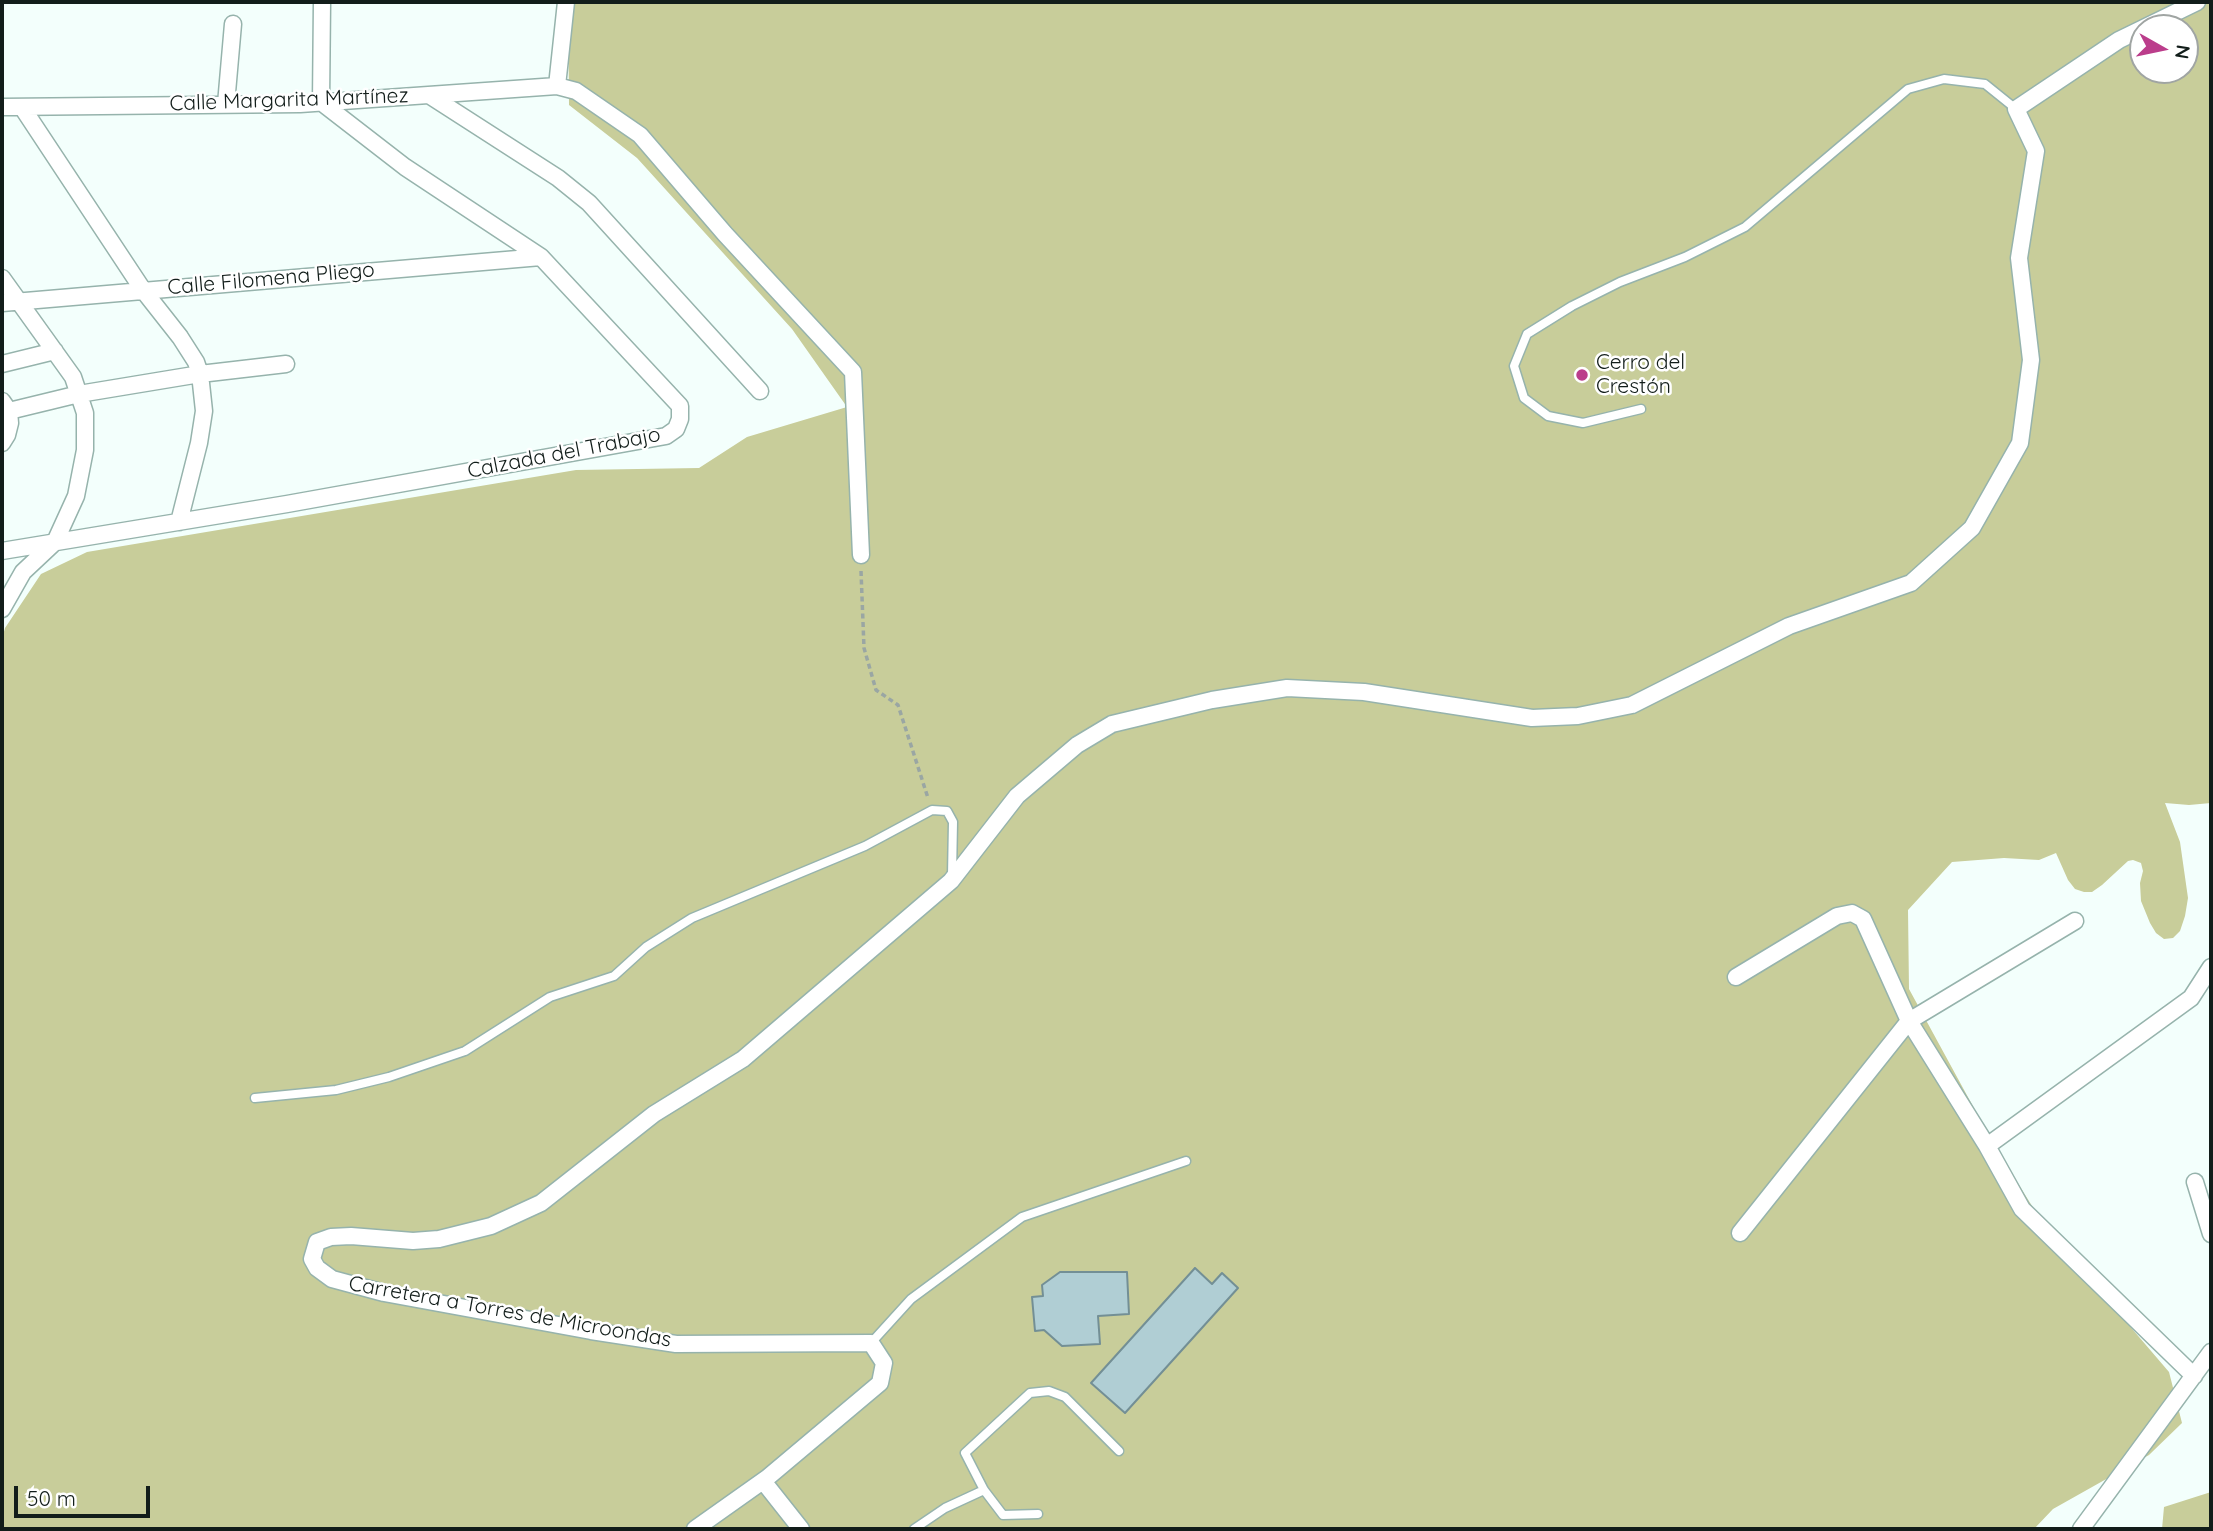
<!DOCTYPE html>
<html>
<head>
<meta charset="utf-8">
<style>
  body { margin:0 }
  #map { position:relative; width:2213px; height:1531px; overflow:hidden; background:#f3fffc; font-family:Quicksand,sans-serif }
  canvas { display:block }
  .frame { position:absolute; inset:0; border:4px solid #121d1a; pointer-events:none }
  .north { position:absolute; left:2129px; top:14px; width:70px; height:70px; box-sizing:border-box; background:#fff; border:2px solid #a0a5a3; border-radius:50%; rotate:99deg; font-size:19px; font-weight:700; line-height:28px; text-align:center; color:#121d1a }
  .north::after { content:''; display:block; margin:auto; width:24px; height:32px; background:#bb3d8b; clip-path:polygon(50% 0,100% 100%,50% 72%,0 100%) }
  .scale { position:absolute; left:14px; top:1486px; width:136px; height:32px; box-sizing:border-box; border:4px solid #121d1a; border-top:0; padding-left:9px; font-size:21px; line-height:24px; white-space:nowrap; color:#121d1a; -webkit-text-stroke:5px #fff; paint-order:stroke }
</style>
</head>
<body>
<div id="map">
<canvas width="2213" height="1531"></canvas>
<div class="frame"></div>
<div class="north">N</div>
<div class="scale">50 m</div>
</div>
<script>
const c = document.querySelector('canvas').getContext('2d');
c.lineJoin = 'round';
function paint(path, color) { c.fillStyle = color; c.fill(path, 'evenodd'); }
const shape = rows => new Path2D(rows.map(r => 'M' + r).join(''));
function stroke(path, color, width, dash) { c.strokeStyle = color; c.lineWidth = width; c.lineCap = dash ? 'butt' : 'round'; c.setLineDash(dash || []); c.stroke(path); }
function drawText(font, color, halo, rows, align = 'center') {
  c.font = font + ' Quicksand,sans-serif'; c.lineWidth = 5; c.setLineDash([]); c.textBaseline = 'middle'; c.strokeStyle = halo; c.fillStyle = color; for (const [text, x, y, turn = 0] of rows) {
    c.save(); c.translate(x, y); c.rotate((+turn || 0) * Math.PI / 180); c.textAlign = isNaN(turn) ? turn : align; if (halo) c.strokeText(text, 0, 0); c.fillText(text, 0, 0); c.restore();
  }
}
paint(shape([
  [568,2,2211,2,2211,803,2189,805,2165,803,2180,842,2188,898,2185,916,2180,931,2173,938,2164,939,2156,933,2150,923,2141,901,2140,883,2143,871,2141,863,2133,860,2128,861,2102,885,2092,892,2084,892,2075,889,2068,880,2056,853,2039,860,2004,858,1952,862,1908,910,1909,989,1993,1143,2045,1227,2169,1372,2182,1423,2149,1455,2053,1509,2034,1529,2,1529,2,639,5,628,41,574,87,552,576,470,699,468,747,437,847,407,792,329,637,158,569,105],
  [2143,28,2185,28,2185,70,2143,70],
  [2211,1492,2211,1529,2162,1529,2164,1507]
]), '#c8cd9a');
const building = shape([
  [1195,1268,1212,1284,1222,1273,1238,1288,1125,1413,1091,1383,1195,1268],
  [1060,1272,1127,1272,1129,1314,1098,1316,1100,1344,1062,1346,1044,1330,1035,1331,1032,1297,1043,1296,1042,1285,1060,1272]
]);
paint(building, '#b0ced4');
stroke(building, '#738f95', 2);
const lane = shape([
  [1641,409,1583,423,1548,416,1524,398,1514,366,1527,334,1572,306,1620,282,1685,257,1745,227,1908,89,1944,79,1985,84,2016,109],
  [255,1098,336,1090,389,1077,465,1051,550,997,614,976,646,947,692,918,865,846,932,810,947,811,953,822,952,875],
  [871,1343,911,1299,1022,1217,1186,1161],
  [1038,1514,1003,1515,984,1490,965,1453,1030,1393,1049,1391,1065,1397,1119,1451],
  [914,1529,945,1508,984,1490]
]);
const street = shape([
  [557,86,566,2],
  [429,95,558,178,589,203,760,391],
  [226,104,233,24],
  [2,107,300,104,557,86,576,91,640,135,725,234,853,372,861,555],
  [22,107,143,290,180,337,196,362,200,374,204,411,199,443,179,522],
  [2,278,73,377,85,413,85,450,76,496,55,542,23,572,2,609],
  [2,303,541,257],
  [2,364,55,351],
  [2,401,9,411,10,423,7,435,2,443],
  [9,411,79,394,200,374,286,364],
  [2,551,287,504,666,436,676,429,680,419,680,406,541,257,405,167,321,102,322,2],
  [1736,977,1837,916,1852,913,1863,919,1909,1021,1987,1146,2022,1209,2194,1376],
  [1987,1146,2191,998,2211,967],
  [2195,1182,2211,1234],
  [1740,1233,1909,1021,2075,921],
  [763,1481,801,1529],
  [695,1529,767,1478,880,1383,884,1363,871,1343,676,1344,591,1331,384,1293,332,1279,317,1268,312,1259,317,1242,331,1237,351,1236,413,1241,439,1239,491,1226,541,1203,654,1114,743,1059,951,881,1017,796,1077,745,1112,724,1212,700,1287,688,1364,692,1532,718,1578,716,1632,705,1789,626,1911,583,1972,528,2020,443,2031,360,2019,258,2036,151,2016,109,2119,40,2197,2],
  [2081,1529,2211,1352]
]);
stroke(lane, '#96b3ac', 11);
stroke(street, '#96b3ac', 19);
stroke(shape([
  [861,571,864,648,876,690,898,705,928,798]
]), '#9aa6a3', 3.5, [5, 3.5]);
stroke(lane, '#fff', 8);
stroke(street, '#fff', 16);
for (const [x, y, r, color] of [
  [1582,375,7,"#bb3d8b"]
]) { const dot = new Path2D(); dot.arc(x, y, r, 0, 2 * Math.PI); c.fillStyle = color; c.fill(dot); stroke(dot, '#fff', 2.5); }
drawText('21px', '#121d1a', '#fff', [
  ["Calle Margarita Martínez",289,100,-2],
  ["Calle Filomena Pliego",271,279,-5],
  ["Calzada del Trabajo",564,453,-11],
  ["Carretera a Torres de Microondas",510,1312,10]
]);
drawText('21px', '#121d1a', '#fff', [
  ["Cerro del",1596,363],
  ["Crestón",1596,387]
], 'left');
</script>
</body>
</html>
